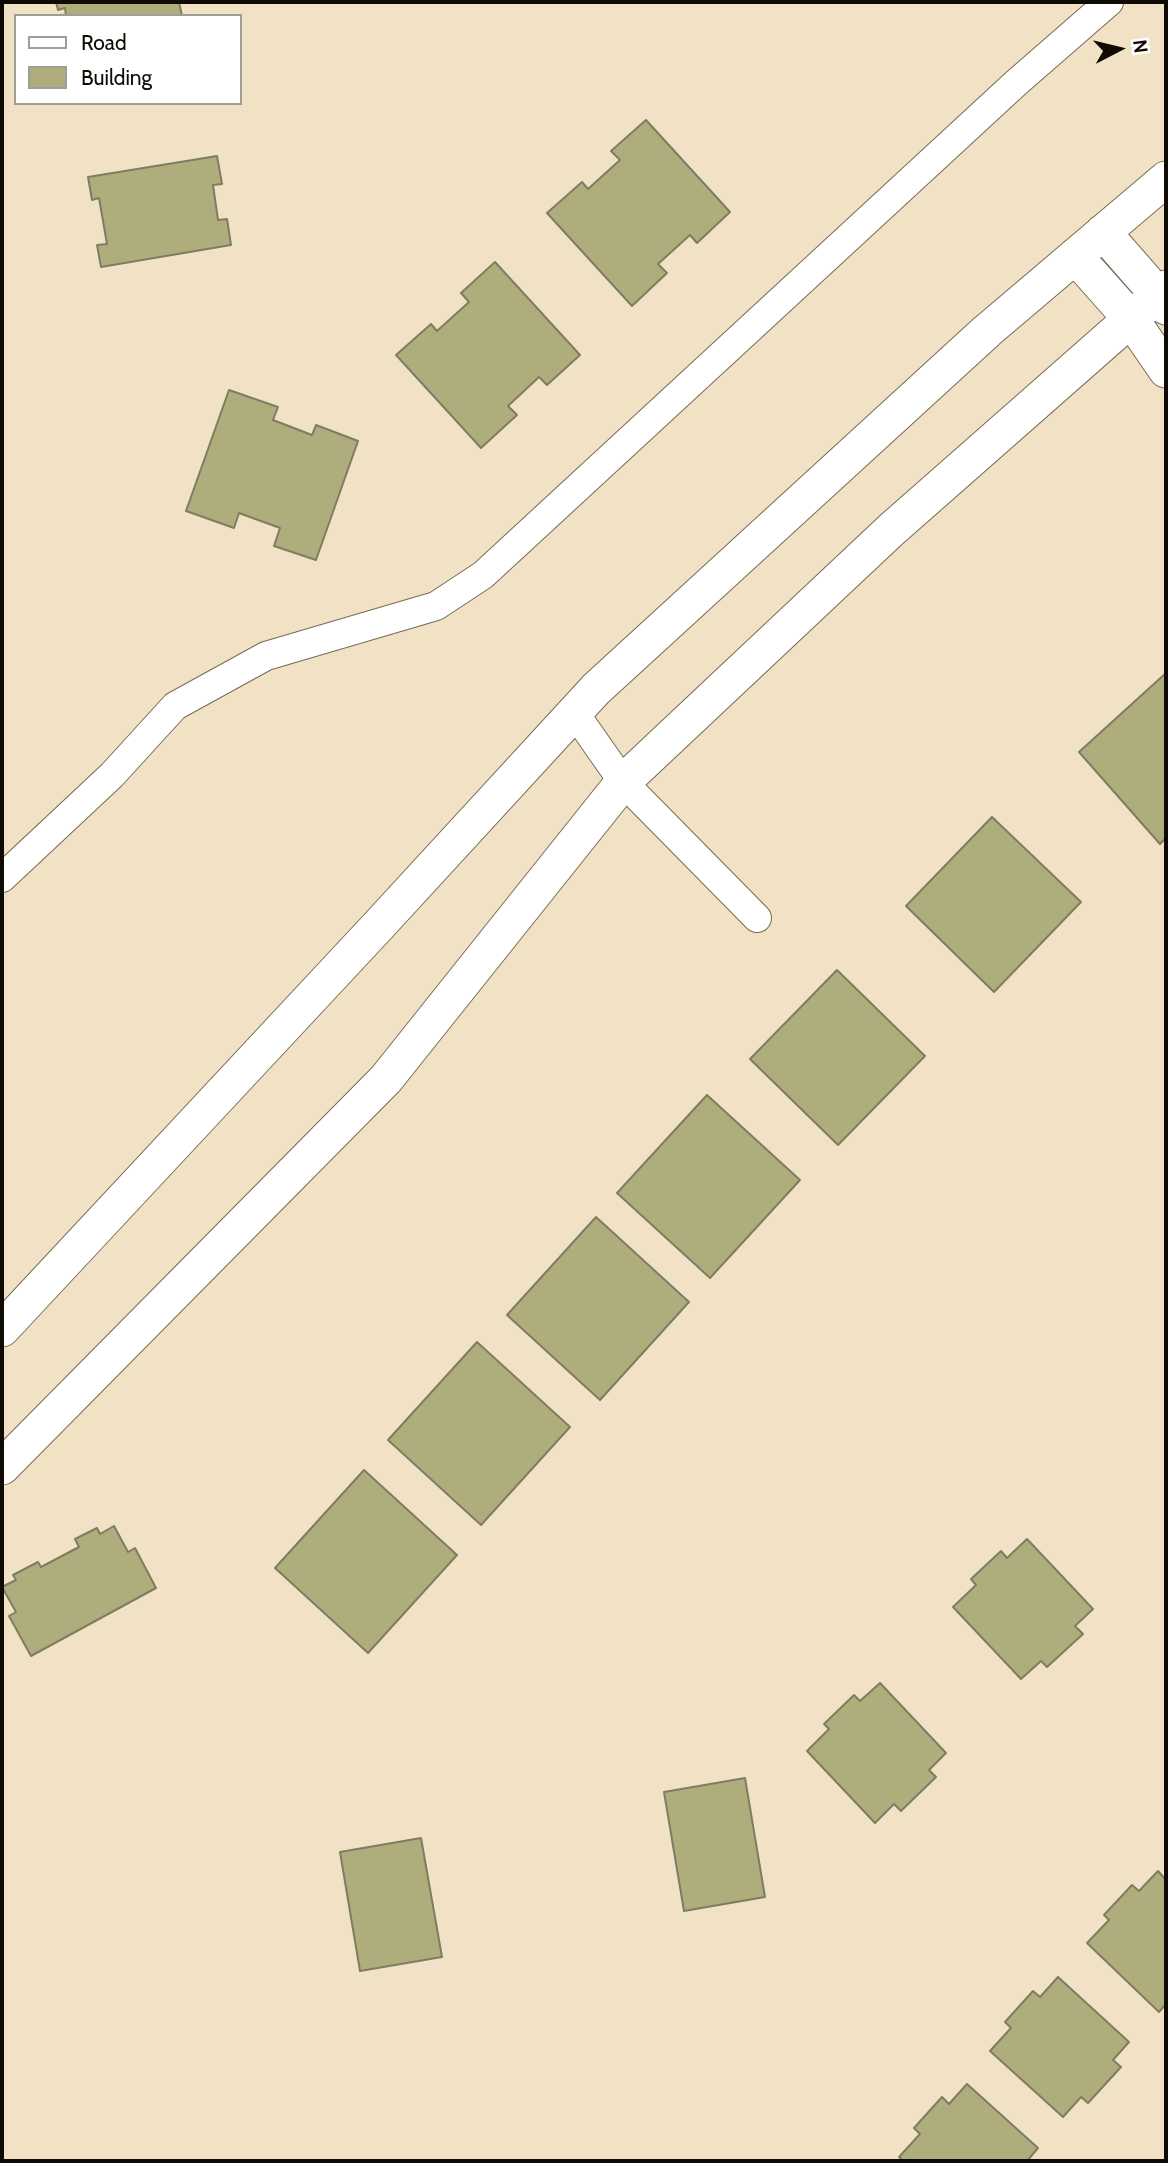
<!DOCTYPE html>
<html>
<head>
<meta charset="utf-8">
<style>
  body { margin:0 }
  #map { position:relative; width:1168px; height:2163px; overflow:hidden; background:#f1e2c6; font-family:Cabin,sans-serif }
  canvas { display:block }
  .frame { position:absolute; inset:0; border:4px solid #0f0a03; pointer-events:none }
  .legend { position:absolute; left:14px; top:14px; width:228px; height:91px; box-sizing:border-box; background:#fff; border:2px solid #9f9d9a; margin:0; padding:9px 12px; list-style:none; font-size:21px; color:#0f0a03 }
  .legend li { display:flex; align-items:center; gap:14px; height:35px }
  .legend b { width:35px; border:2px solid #9f9d9a }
  .north { position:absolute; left:1084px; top:14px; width:70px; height:70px; -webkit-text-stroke:5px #fff; paint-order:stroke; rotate:83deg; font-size:19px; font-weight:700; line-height:28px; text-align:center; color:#0f0a03 }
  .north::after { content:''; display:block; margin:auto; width:24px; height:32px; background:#0f0a03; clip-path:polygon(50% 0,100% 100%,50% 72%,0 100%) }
</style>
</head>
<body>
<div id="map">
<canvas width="1168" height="2163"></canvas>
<div class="frame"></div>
<ul class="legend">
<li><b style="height:9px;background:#fff"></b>Road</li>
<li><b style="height:19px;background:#afad7b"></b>Building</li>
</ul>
<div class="north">N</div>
</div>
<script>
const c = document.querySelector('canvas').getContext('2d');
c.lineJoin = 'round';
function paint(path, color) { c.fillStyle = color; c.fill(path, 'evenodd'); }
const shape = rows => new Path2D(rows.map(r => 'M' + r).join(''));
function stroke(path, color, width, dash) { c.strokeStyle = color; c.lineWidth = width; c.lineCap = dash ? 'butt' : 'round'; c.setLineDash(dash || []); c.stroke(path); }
const building = shape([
  [56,2,179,2,182,16,66,16,65,8,58,10,56,2],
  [646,120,730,212,697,243,690,235,658,264,667,273,632,306,547,213,582,182,588,189,620,160,611,151,646,120],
  [217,156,222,184,213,185,218,220,227,219,231,245,101,267,97,245,107,244,99,198,92,200,88,177,217,156],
  [495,262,580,355,547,385,539,377,508,406,517,415,481,448,396,355,431,324,437,331,469,302,461,293,495,262],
  [229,390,278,407,273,420,312,435,316,425,358,441,316,560,274,546,280,528,239,513,234,528,186,511,229,390],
  [1166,673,1166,838,1160,844,1079,752,1166,673],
  [992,817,1081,902,994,992,906,906,992,817],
  [837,970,925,1056,838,1145,750,1059,837,970],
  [707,1095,800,1180,710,1278,617,1193,707,1095],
  [596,1217,689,1302,600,1400,507,1315,596,1217],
  [477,1342,570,1427,481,1525,388,1440,477,1342],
  [364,1470,457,1555,368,1653,275,1568,364,1470],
  [114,1526,128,1552,135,1548,156,1588,31,1656,9,1616,16,1612,2,1587,16,1580,13,1575,38,1562,41,1567,79,1547,75,1539,97,1528,100,1534,114,1526],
  [1027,1539,1093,1609,1075,1626,1083,1634,1047,1667,1041,1661,1021,1679,953,1607,976,1585,971,1579,1001,1551,1007,1558,1027,1539],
  [880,1683,946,1753,929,1770,936,1777,901,1811,894,1804,875,1823,807,1751,829,1729,824,1724,854,1695,860,1701,880,1683],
  [745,1778,765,1897,684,1911,664,1792,745,1778],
  [421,1838,442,1957,360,1971,340,1852,421,1838],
  [1158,1871,1166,1880,1166,2004,1159,2012,1087,1943,1109,1920,1104,1915,1132,1885,1139,1891,1158,1871],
  [1058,1977,1129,2042,1113,2060,1121,2067,1088,2103,1081,2097,1063,2117,990,2051,1011,2028,1005,2022,1033,1991,1040,1997,1058,1977],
  [967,2084,1038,2148,1027,2161,904,2161,899,2157,920,2134,914,2128,942,2097,949,2104,967,2084]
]);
paint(building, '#afad7b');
stroke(building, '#7e7d62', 2);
const minor = shape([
  [574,712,623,782,757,918],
  [2,878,112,775,175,706,266,656,436,606,483,575,1016,83,1109,2]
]);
const tertiary = shape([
  [1103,232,1158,295,1166,307],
  [1075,256,1131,319,1166,370],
  [2,1329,379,925,596,689,987,331,1166,179],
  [2,1467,386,1079,623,782,891,530,1166,288]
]);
stroke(minor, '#786b52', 30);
stroke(tertiary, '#786b52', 37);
stroke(minor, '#fff', 28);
stroke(tertiary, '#fff', 35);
</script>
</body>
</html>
